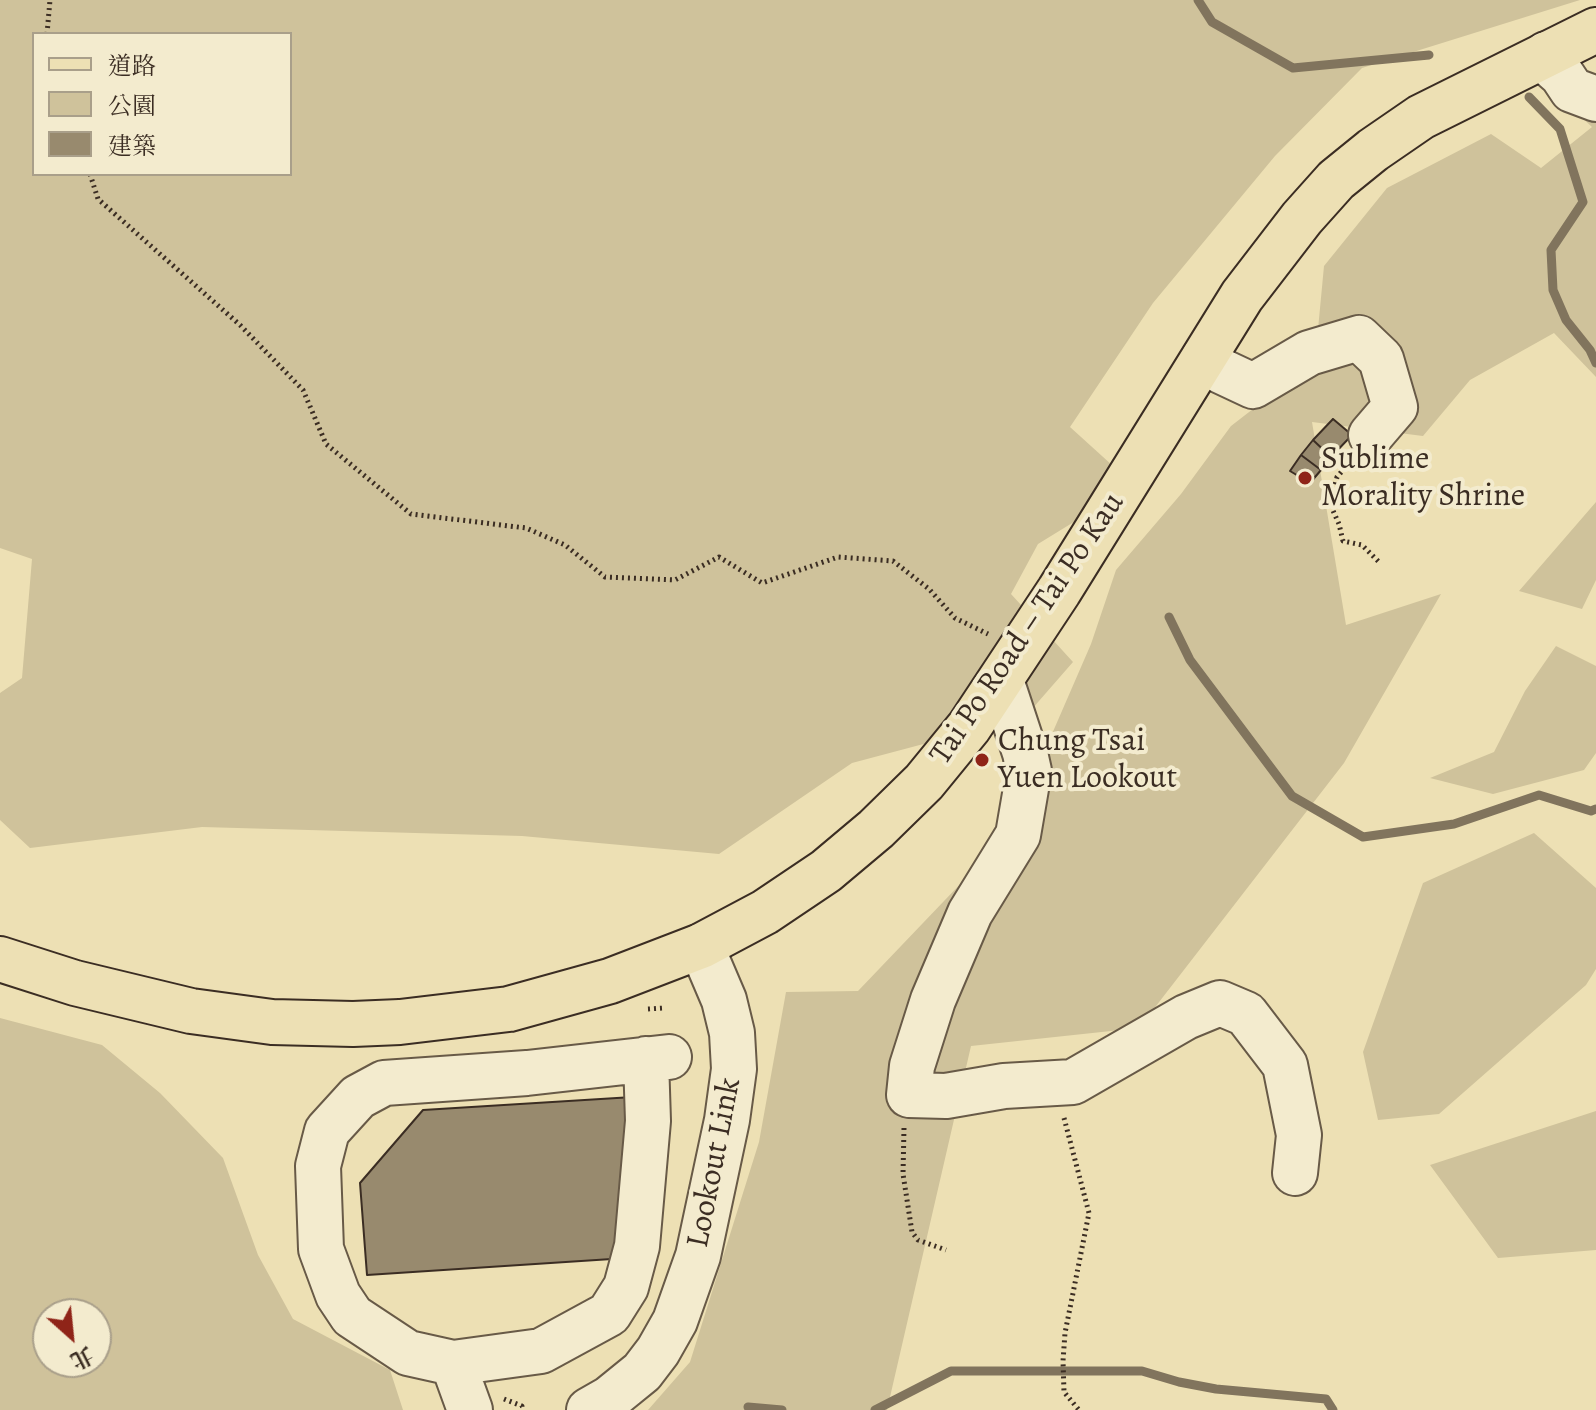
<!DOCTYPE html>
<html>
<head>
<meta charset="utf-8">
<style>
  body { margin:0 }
  #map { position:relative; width:1596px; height:1410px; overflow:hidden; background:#ede0b4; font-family:Alegreya,"Noto Serif TC",serif }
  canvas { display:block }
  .legend { position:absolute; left:32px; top:32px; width:260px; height:144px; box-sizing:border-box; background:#f3ebce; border:2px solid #a99f8a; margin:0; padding:10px 14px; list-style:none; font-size:24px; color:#3b2d23 }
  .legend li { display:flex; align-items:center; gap:16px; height:40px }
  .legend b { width:40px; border:2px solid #a99f8a }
  .north { position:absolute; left:32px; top:1298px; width:80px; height:80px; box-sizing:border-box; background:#f3ebce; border:2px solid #a99f8a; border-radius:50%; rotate:153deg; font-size:22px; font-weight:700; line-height:32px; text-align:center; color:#3b2d23 }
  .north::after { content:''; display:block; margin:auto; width:28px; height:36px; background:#8f2418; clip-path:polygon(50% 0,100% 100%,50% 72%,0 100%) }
</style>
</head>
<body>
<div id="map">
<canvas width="1596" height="1410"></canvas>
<ul class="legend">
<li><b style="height:10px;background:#ede0b4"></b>道路</li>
<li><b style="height:22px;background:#cfc29b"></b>公園</li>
<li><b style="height:22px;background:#988a6e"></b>建築</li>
</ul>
<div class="north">北</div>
</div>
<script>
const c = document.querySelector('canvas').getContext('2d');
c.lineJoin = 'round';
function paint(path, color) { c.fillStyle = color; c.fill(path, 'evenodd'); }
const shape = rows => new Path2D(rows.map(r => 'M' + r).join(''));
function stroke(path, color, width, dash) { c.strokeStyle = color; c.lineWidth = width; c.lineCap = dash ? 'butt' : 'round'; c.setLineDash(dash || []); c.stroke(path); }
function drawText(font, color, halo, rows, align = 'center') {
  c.font = font + ' Alegreya,serif'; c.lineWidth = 8; c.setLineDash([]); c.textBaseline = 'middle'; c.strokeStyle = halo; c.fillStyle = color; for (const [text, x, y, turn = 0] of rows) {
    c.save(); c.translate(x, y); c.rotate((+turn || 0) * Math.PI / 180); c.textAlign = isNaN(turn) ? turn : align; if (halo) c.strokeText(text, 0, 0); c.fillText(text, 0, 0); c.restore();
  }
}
paint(shape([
  [0,0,1580,0,1362,68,1275,156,1153,303,1070,427,1134,485,1038,544,1011,594,1073,662,1025,717,852,763,719,854,522,836,202,827,30,848,0,820,0,693,22,678,32,559,0,548],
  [34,34,290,34,290,174,34,174],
  [1596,89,1596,377,1554,333,1470,380,1423,436,1312,422,1346,625,1441,594,1344,763,1139,1028,971,1046,887,1410,648,1410,690,1362,759,1142,786,992,858,991,1009,833,1091,644,1116,570,1181,494,1231,426,1315,361,1324,266,1387,188,1491,134,1541,168,1592,127,1561,98],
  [1596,502,1596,580,1582,609,1519,591],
  [1556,646,1596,666,1596,753,1584,770,1493,794,1430,778,1494,752,1525,691],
  [1534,833,1596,888,1596,969,1586,985,1439,1114,1378,1120,1363,1052,1423,883],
  [0,1018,102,1045,160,1093,223,1158,258,1255,293,1319,390,1370,403,1410,0,1410],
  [48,1314,96,1314,96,1362,48,1362],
  [1596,1111,1596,1250,1498,1258,1430,1165]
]), '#cfc29b');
stroke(shape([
  [1198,0,1212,22,1293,68,1429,55],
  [1529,97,1560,129,1583,202,1551,250,1553,290,1566,320,1590,350,1596,363],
  [1169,617,1190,660,1292,796,1363,837,1454,824,1539,795,1591,811,1596,809],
  [748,1407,782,1410],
  [875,1410,951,1371,1142,1371,1179,1382,1216,1389,1326,1399,1333,1410]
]), '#81745d', 9);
const building = shape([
  [1333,419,1352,435,1331,457,1313,440,1333,419],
  [1313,440,1331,457,1321,470,1301,455,1313,440],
  [1301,455,1321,470,1310,483,1290,471,1301,455],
  [633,1097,627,1258,367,1275,360,1183,423,1110,633,1097]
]);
paint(building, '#988a6e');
stroke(building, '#3b2d23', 2);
const minor = shape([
  [1546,54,1554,68,1562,75,1572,90,1596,99],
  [1204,358,1221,371,1253,386,1309,353,1359,338,1381,359,1395,407,1371,435],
  [1001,680,1025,753,1029,771,1018,835,970,913,933,1000,912,1066,909,1095,946,1096,1004,1086,1073,1082,1186,1017,1220,1003,1246,1014,1285,1065,1299,1135,1295,1173],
  [453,1363,541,1351,609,1314,626,1287,637,1246,648,1121,646,1059],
  [470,1410,453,1363,408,1353,352,1316,338,1295,321,1249,318,1166,327,1131,358,1097,384,1083,527,1073,669,1057],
  [589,1410,610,1398,642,1372,658,1351,675,1321,698,1256,727,1120,734,1069,732,1033,724,1000,701,946]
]);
const major = shape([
  [0,959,75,983,191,1011,272,1022,353,1024,400,1022,509,1009,610,981,701,946,765,912,826,871,876,829,924,782,969,727,1059,591,1242,296,1302,218,1336,180,1373,150,1421,117,1596,30]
]);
stroke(minor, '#685a47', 48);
stroke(major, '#3b2d23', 48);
stroke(shape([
  [47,34,50,0],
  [90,174,98,199,240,325,303,390,326,444,411,514,526,528,565,545,605,577,675,580,719,557,762,583,838,557,893,561,929,589,955,618,988,634],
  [1349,463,1337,477,1330,504,1339,524,1343,541,1362,545,1380,563],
  [648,1009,664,1008],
  [1064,1118,1089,1213,1065,1333,1063,1361,1064,1392,1079,1410],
  [904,1128,903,1174,912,1232,918,1240,946,1250],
  [504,1399,522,1406,522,1410]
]), '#3b2d23', 5, [2, 4]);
stroke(minor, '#f3ebce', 44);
stroke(major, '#ede0b4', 44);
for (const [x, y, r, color] of [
  [1305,478,8,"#8f2418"],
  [982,760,8,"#8f2418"]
]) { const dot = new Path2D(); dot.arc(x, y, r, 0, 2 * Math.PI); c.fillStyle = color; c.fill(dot); stroke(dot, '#f3ebce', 3); }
drawText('32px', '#3b2d23', '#f3ebce', [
  ["Sublime",1321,460],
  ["Morality Shrine",1321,497],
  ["Chung Tsai",998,742],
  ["Yuen Lookout",998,779]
], 'left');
drawText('32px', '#3b2d23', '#f3ebce', [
  ["Tai Po Road – Tai Po Kau",1028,629,-56],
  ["Lookout Link",715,1163,-79]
]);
</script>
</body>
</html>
